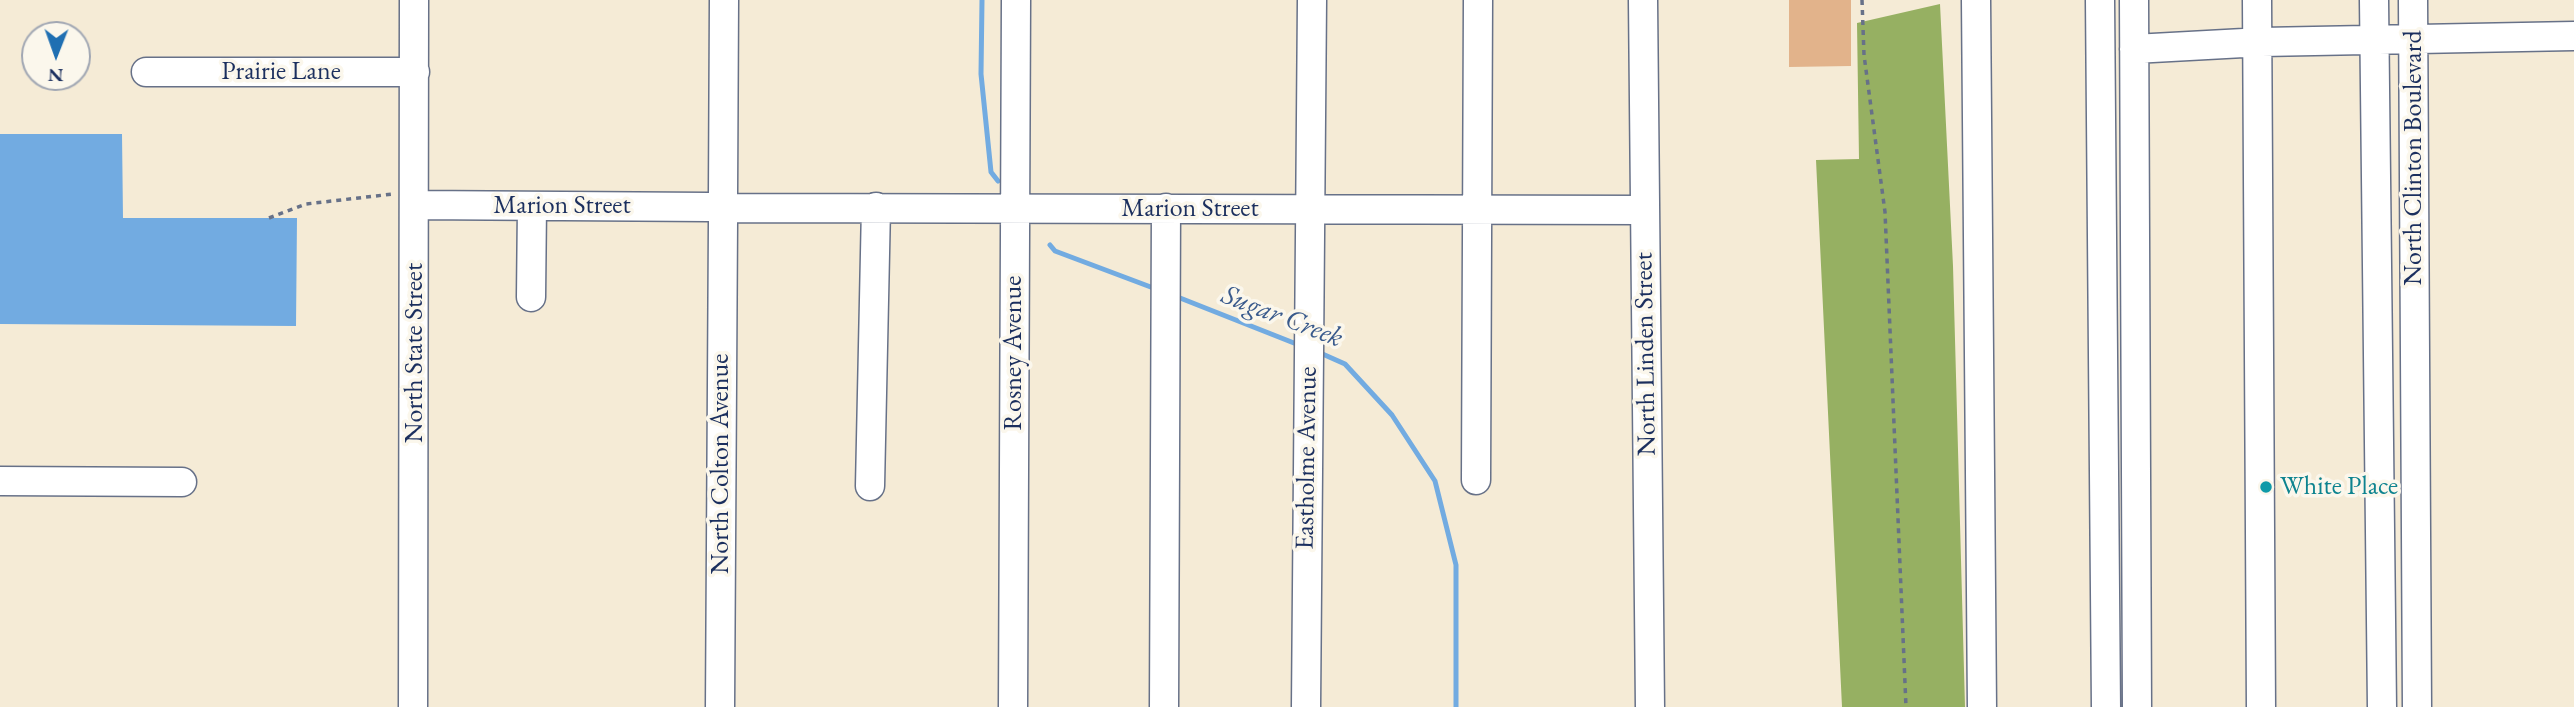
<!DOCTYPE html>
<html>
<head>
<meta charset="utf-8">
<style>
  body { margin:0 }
  #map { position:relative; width:2574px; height:707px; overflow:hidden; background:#f5ebd6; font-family:"EB Garamond",serif }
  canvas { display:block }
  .north { position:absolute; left:21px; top:21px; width:70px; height:70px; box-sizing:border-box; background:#fbf7ec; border:2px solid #a1a7b3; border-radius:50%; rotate:181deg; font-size:19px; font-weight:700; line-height:28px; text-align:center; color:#1b2f5e }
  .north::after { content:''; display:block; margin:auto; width:24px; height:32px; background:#1f6fb2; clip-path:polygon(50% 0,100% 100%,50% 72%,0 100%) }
</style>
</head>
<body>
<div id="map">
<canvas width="2574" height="707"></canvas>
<div class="north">N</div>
</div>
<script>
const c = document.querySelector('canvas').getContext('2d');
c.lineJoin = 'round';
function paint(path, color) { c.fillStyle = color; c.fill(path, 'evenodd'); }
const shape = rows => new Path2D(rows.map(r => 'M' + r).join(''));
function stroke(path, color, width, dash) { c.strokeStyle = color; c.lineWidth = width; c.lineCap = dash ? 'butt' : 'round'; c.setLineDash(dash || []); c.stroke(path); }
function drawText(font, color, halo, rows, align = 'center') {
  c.font = font + ' "EB Garamond",serif'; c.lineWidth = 7; c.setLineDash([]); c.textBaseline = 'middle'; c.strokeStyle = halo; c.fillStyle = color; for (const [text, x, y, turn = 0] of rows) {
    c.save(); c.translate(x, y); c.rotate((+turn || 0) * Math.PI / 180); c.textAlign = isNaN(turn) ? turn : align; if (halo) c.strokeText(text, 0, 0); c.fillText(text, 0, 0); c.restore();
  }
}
paint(shape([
  [1940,4,1953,266,1965,707,1842,707,1816,160,1859,159,1857,23]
]), '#96b062');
paint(shape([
  [0,134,122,134,123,218,297,218,296,326,0,324]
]), '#72abe1');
stroke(shape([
  [982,0,981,74,991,172,998,181],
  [1050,245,1055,251,1156,289],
  [1175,296,1299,345],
  [1318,352,1345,364,1392,415,1435,481,1456,565,1456,707]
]), '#72abe1', 5);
paint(shape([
  [1789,0,1851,0,1851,66,1789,67]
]), '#e2b38b');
const minor = shape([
  [1643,0,1650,707],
  [1976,0,1982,707],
  [2100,0,2106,707],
  [2134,0,2137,707],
  [2257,0,2261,707],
  [2374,0,2382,707],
  [2413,0,2417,707],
  [2134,49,2262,42,2574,36],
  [146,72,415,72],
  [723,195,724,0],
  [416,205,709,207],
  [735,208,1645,210],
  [531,297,532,206],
  [1476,480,1478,0],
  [0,481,182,482],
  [870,486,876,207],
  [413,707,414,0],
  [720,707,723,221],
  [1013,707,1016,0],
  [1164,707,1166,208],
  [1306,707,1312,0]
]);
stroke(minor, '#677188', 31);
stroke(shape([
  [1862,0,1864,55,1885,212,1906,707],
  [269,218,306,204,393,194]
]), '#677188', 3.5, [5, 5]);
stroke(minor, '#fff', 28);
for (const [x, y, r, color] of [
  [2266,487,7,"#0f9aa8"]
]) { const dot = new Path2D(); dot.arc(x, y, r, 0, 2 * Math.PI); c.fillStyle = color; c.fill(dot); stroke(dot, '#fbf7ec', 2.5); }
drawText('26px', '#1b2f5e', '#fbf7ec', [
  ["Prairie Lane",281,72],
  ["North Clinton Boulevard",2414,158,-90],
  ["Marion Street",562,206],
  ["Marion Street",1190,209],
  ["North State Street",415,353,-90],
  ["Rosney Avenue",1014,353,-90],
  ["North Linden Street",1646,354,-91],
  ["Eastholme Avenue",1307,458,-89],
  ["North Colton Avenue",721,464,-90]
]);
drawText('26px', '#0d838f', '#fbf7ec', [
  ["White Place",2280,487]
], 'left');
drawText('italic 28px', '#395a8c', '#fbf7ec', [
  ["Sugar Creek",1282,317,21]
]);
</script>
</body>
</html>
